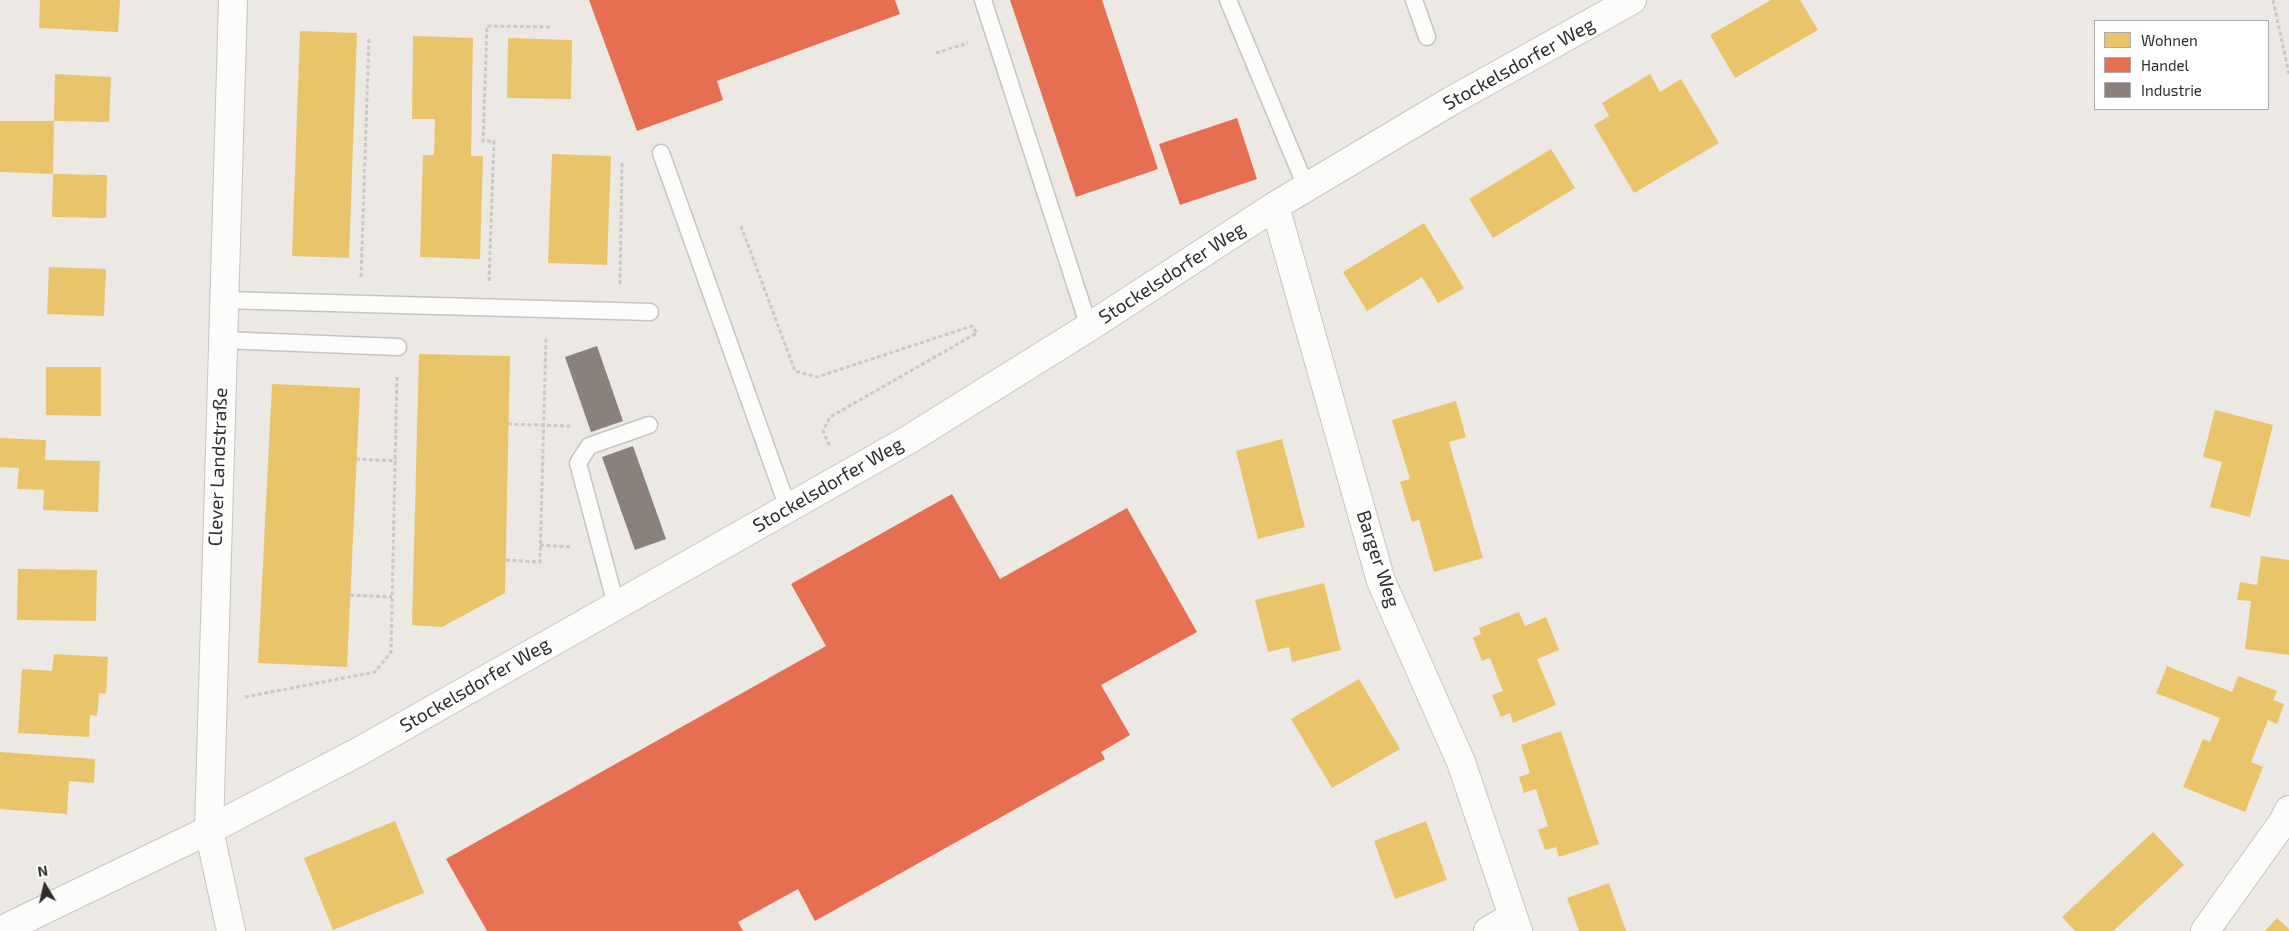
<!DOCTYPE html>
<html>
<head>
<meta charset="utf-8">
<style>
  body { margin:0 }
  #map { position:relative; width:2289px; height:931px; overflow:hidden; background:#ece8e4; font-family:"Exo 2",sans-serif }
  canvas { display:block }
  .legend { position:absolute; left:2094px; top:20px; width:175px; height:90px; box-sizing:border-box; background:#fff; border:1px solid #ababab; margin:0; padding:6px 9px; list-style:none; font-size:15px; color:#2e2e2e }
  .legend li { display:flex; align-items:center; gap:10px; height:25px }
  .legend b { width:25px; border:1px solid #ababab }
  .north { position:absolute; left:20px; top:861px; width:50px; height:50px; -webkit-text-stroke:4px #fff; paint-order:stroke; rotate:351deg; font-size:14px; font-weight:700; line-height:20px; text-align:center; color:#2e2e2e }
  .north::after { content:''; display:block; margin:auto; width:18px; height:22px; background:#2e2e2e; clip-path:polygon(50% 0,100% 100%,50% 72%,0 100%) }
</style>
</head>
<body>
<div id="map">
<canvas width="2289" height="931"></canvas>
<ul class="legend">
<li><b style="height:14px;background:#e9c46a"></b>Wohnen</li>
<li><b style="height:14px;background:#e76f51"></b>Handel</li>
<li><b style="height:14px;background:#8a817c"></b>Industrie</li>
</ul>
<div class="north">N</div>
</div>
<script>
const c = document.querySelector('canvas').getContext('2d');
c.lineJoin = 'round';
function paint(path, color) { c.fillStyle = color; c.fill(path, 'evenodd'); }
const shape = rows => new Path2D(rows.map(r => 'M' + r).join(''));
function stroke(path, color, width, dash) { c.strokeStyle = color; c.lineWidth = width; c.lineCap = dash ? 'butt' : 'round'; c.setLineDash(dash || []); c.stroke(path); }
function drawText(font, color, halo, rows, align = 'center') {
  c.font = font + ' "Exo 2",sans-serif'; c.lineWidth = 5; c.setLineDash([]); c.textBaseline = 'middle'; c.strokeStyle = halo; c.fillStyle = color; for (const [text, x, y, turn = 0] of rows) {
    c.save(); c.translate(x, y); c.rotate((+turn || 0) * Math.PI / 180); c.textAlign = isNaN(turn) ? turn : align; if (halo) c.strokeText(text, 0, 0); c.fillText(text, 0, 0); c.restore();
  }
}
paint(shape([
  [40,0,120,0,118,32,39,28],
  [1771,0,1800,0,1818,30,1735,78,1710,35],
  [300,31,357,33,349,258,292,256],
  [413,36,473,38,471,156,483,156,480,259,420,257,423,155,434,155,435,119,412,119],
  [508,38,572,40,571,99,507,98],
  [55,74,111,77,109,122,54,121],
  [1650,74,1660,92,1681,79,1719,143,1634,193,1594,125,1609,116,1602,103],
  [0,121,54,121,53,174,0,172],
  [1551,149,1575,188,1493,238,1469,199],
  [552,154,611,156,607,265,548,263],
  [53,174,107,175,106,218,52,217],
  [1424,223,1464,288,1438,303,1422,277,1367,311,1343,272],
  [49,267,106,269,104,316,47,314],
  [419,354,510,356,505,593,442,627,412,625],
  [46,367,101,367,101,416,46,415],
  [272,384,360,388,347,667,258,663],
  [1456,401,1466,437,1449,442,1483,558,1434,572,1419,520,1412,522,1400,482,1410,479,1392,420],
  [2215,410,2273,425,2250,517,2210,507,2222,462,2203,457],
  [0,438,46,440,45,460,100,461,98,512,43,510,44,490,17,489,19,468,0,467],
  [1282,439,1305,527,1258,539,1236,451],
  [2261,556,2289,560,2289,655,2245,649,2251,601,2237,600,2240,582,2257,585],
  [18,569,97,570,96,621,17,620],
  [1324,583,1341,650,1292,662,1289,647,1268,652,1255,600],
  [1519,612,1525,626,1546,617,1559,650,1537,659,1556,705,1513,723,1510,713,1501,717,1492,695,1503,691,1490,658,1482,661,1473,638,1481,634,1479,628],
  [54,654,108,657,106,694,99,693,97,716,90,715,89,737,18,733,22,669,52,671],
  [2167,666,2232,692,2238,676,2277,691,2273,700,2284,704,2277,724,2268,720,2251,762,2263,767,2245,812,2183,787,2203,739,2210,742,2220,718,2156,693],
  [1359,679,1400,749,1332,788,1291,719],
  [1561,731,1599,844,1559,857,1556,847,1545,850,1538,830,1548,826,1536,789,1524,793,1519,777,1530,773,1521,745],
  [0,752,95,759,94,783,69,781,67,814,0,809],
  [395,821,424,893,333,930,304,858],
  [1426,821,1447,880,1395,899,1374,841],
  [2153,832,2184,865,2113,931,2075,931,2062,917],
  [1609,883,1626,931,1579,931,1567,898],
  [2277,918,2289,929,2289,931,2265,931]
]), '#e9c46a');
paint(shape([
  [589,0,895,0,900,14,717,81,723,100,637,131],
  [1010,0,1102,0,1158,169,1076,197],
  [1237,118,1257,179,1180,205,1159,144],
  [952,494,1000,579,1127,508,1197,632,1101,685,1130,735,1101,752,1105,759,815,921,798,889,738,922,743,931,487,931,446,859,826,646,791,584]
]), '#e76f51');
paint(shape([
  [597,346,623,421,591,432,565,357],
  [633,446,666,539,635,550,602,457]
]), '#8a817c');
const lane = shape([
  [983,0,1089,327],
  [1228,0,1307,189],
  [1414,0,1427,37],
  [661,153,788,508],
  [223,300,650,312],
  [222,340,398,347],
  [616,605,578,463,589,446,649,425]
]);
const street = shape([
  [1275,206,1381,581,1461,762,1518,931],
  [0,931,209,830,360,751,908,440,1089,327,1275,206,1451,101,1632,0],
  [231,931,209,830,233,0],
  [1488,931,1512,917],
  [2205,931,2283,822,2289,810]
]);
stroke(lane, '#c5c4c5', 19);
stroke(street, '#c5c4c5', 30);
stroke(shape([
  [2273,0,2289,74],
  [936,53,968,43],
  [741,226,795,371,817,377,972,326,977,333,830,417,823,431,830,447],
  [361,277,369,37],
  [489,281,494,141,483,141,487,26,551,27],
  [620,284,622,163],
  [508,424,570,426],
  [356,459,396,461],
  [540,545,572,547],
  [506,560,540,562,546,336],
  [350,595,392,597],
  [245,697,375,672,391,652,397,375]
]), '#c9c9c8', 3, [4, 2.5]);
stroke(lane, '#fcfcfb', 16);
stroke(street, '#fcfcfb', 28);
drawText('19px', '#2e2e2e', '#fff', [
  ["Stockelsdorfer Weg",1519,64,-29],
  ["Stockelsdorfer Weg",1172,273,-33],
  ["Clever Landstraße",218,467,-88],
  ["Stockelsdorfer Weg",828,485,-30],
  ["Barger Weg",1378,559,72],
  ["Stockelsdorfer Weg",475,685,-30]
]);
</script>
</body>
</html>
